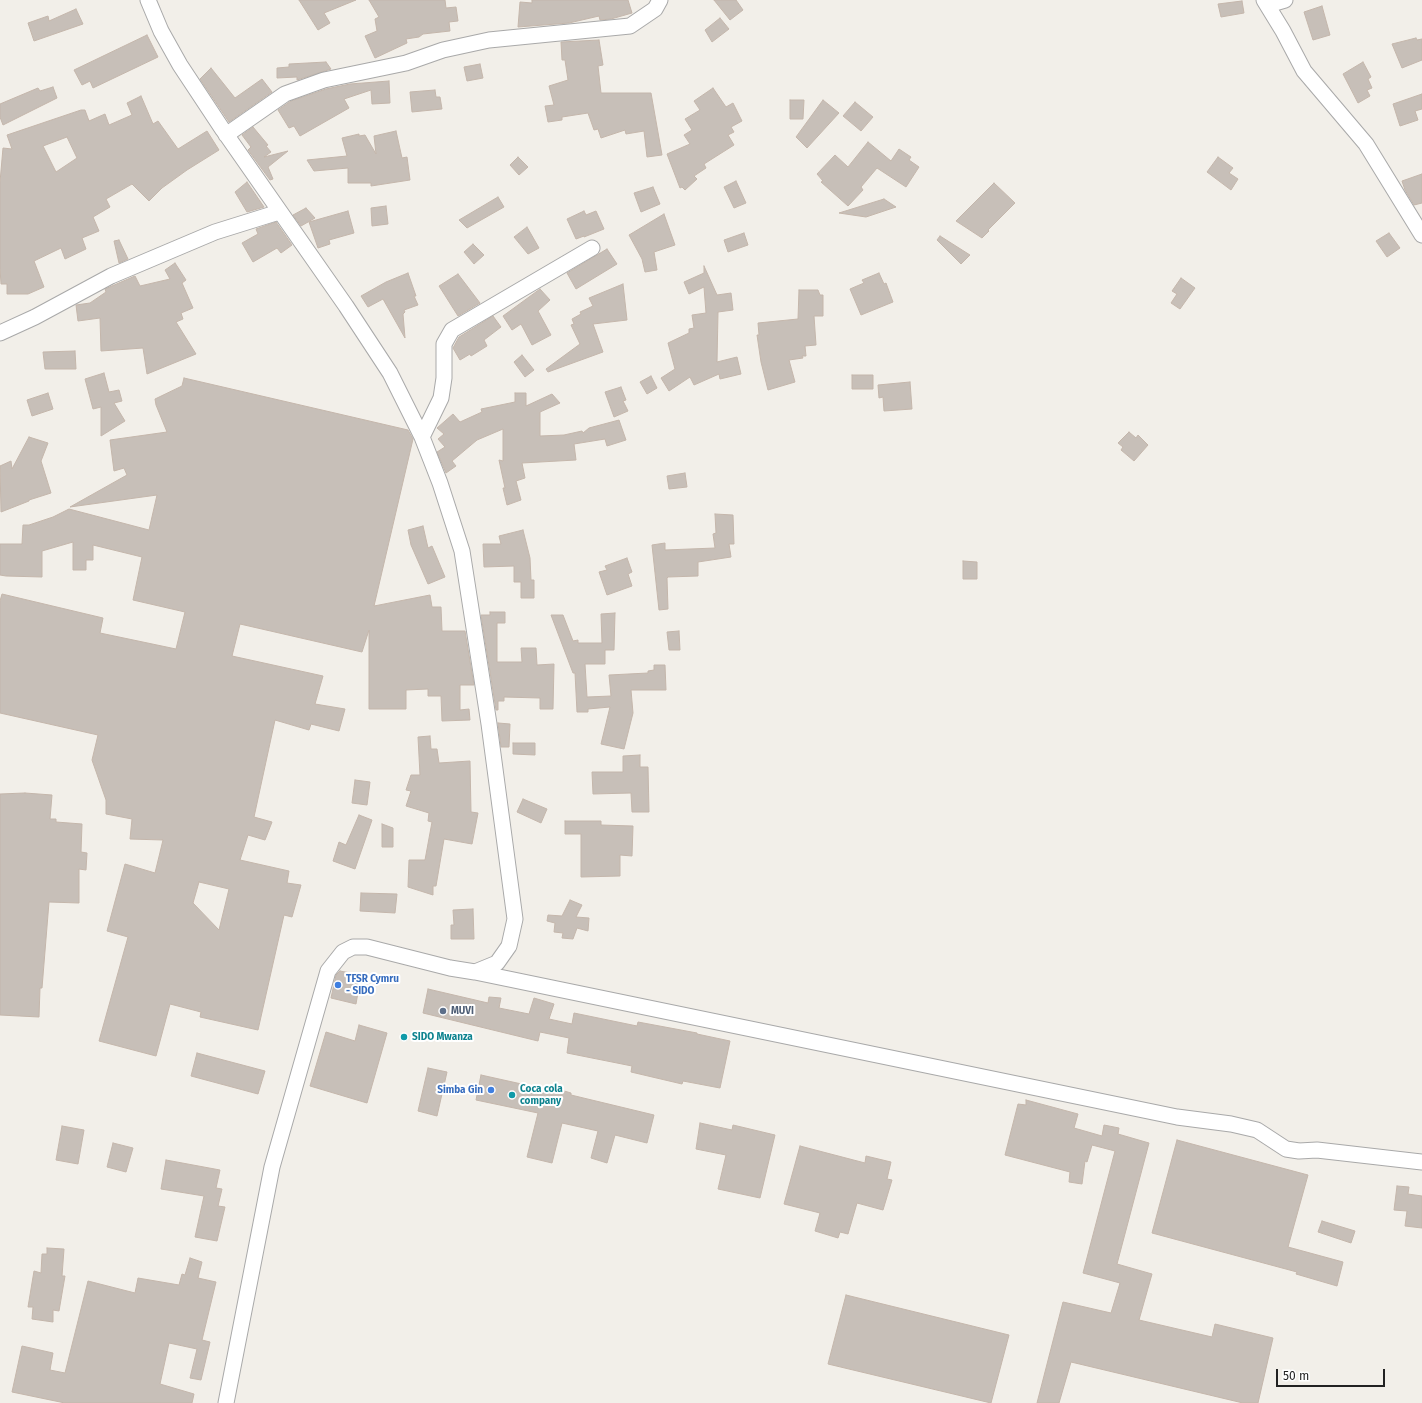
<!DOCTYPE html>
<html>
<head>
<meta charset="utf-8">
<style>
  body { margin:0 }
  #map { position:relative; width:1422px; height:1403px; overflow:hidden; background:#f2efe9; font-family:"Fira Sans",sans-serif }
  canvas { display:block }
  .scale { position:absolute; left:1276px; top:1369px; width:109px; height:18px; box-sizing:border-box; border:2px solid #222; border-top:0; padding-left:5px; font-size:12px; line-height:14px; white-space:nowrap; color:#222; -webkit-text-stroke:3px #fff; paint-order:stroke }
</style>
</head>
<body>
<div id="map">
<canvas width="1422" height="1403"></canvas>
<div class="scale">50 m</div>
</div>
<script>
const c = document.querySelector('canvas').getContext('2d');
c.lineJoin = 'round';
function paint(path, color) { c.fillStyle = color; c.fill(path, 'evenodd'); }
const shape = rows => new Path2D(rows.map(r => 'M' + r).join(''));
function stroke(path, color, width, dash) { c.strokeStyle = color; c.lineWidth = width; c.lineCap = dash ? 'butt' : 'round'; c.setLineDash(dash || []); c.stroke(path); }
function drawText(font, color, halo, rows, align = 'center') {
  c.font = font + ' "Fira Sans",sans-serif'; c.lineWidth = 4; c.setLineDash([]); c.textBaseline = 'middle'; c.strokeStyle = halo; c.fillStyle = color; for (const [text, x, y, turn = 0] of rows) {
    c.save(); c.translate(x, y); c.rotate((+turn || 0) * Math.PI / 180); c.textAlign = isNaN(turn) ? turn : align; if (halo) c.strokeText(text, 0, 0); c.fillText(text, 0, 0); c.restore();
  }
}
const building = shape([
  [299,0,356,0,324,13,330,23,318,30,299,0],
  [369,0,445,0,446,8,456,7,458,21,449,22,450,31,423,34,419,37,406,39,407,43,375,58,365,36,377,31,375,19,379,17,369,0],
  [532,0,628,0,632,13,611,19,600,20,599,16,569,23,518,27,520,2,532,3,532,0],
  [714,0,736,0,743,10,730,20,714,0],
  [1242,1,1244,13,1221,17,1218,4,1242,1],
  [1322,6,1330,35,1313,40,1304,12,1322,6],
  [76,9,83,24,34,41,28,23,48,16,49,21,76,9],
  [720,18,729,29,712,42,705,30,720,18],
  [147,35,158,57,93,88,90,81,82,85,74,70,147,35],
  [1416,38,1417,40,1422,39,1422,60,1402,68,1392,44,1416,38],
  [599,40,603,65,598,66,601,93,651,93,662,155,647,157,644,131,626,134,625,130,601,138,598,129,594,130,588,113,562,117,562,120,548,122,545,106,554,105,549,86,568,80,565,60,562,60,561,42,599,40],
  [326,62,331,69,297,80,297,77,277,78,277,68,289,67,289,64,326,62],
  [1363,62,1371,77,1368,79,1372,88,1367,90,1370,96,1358,103,1343,74,1363,62],
  [480,64,483,78,467,81,464,67,480,64],
  [211,68,235,98,262,79,272,92,229,122,200,79,211,68],
  [389,81,390,103,372,104,371,90,344,99,349,108,300,136,294,126,289,128,278,110,291,101,326,89,350,84,389,81],
  [53,87,57,98,3,125,0,117,0,104,38,88,40,91,53,87],
  [713,88,726,107,733,103,742,121,731,127,734,132,728,135,734,145,704,164,706,168,694,176,697,179,685,190,682,187,680,188,667,154,690,144,684,135,692,130,685,119,700,110,694,101,713,88],
  [435,90,436,97,440,97,442,109,412,112,410,92,435,90],
  [1422,94,1422,109,1415,111,1418,120,1400,126,1393,104,1422,94],
  [141,96,153,124,158,121,178,149,207,131,219,150,187,170,162,188,149,201,132,184,106,199,110,207,93,217,99,231,82,238,86,249,65,259,61,248,34,261,44,287,28,294,7,294,7,284,1,284,0,268,0,182,3,148,12,149,7,135,81,110,85,110,89,121,105,114,109,125,132,115,127,103,141,96],
  [67,137,77,158,56,172,43,146,67,137],
  [790,100,804,100,803,119,790,119,790,100],
  [823,100,839,113,807,148,796,137,823,100],
  [855,102,873,117,861,131,843,116,855,102],
  [253,127,268,145,266,146,271,152,264,157,288,151,268,167,273,179,270,180,248,150,251,147,242,135,253,127],
  [396,131,402,158,407,157,410,180,371,186,371,183,348,183,348,168,314,171,307,160,347,156,342,138,359,134,359,136,365,135,376,154,374,136,396,131],
  [868,142,891,161,899,149,911,157,909,160,919,167,906,187,877,168,861,187,863,190,848,206,821,182,823,181,817,174,835,155,848,167,868,142],
  [518,157,528,167,519,175,510,165,518,157],
  [1218,157,1233,168,1229,173,1238,179,1231,190,1207,172,1218,157],
  [1422,174,1422,203,1414,205,1405,190,1402,181,1422,174],
  [736,181,746,203,734,208,724,187,736,181],
  [247,182,264,207,247,212,235,192,247,182],
  [994,183,1015,203,988,230,989,231,982,238,956,221,994,183],
  [653,187,660,204,641,212,634,193,653,187],
  [498,197,504,207,467,228,459,220,498,197],
  [884,199,896,207,866,217,839,213,884,199],
  [386,206,388,224,372,226,371,208,386,206],
  [306,208,315,218,301,226,293,215,306,208],
  [348,211,354,233,329,240,330,244,318,248,309,222,348,211],
  [584,211,586,215,596,211,604,229,584,237,584,236,576,239,567,219,584,211],
  [664,214,675,245,654,252,657,270,645,272,642,259,629,235,664,214],
  [276,222,292,245,281,253,277,248,253,262,242,243,258,234,256,229,276,222],
  [527,227,539,248,528,254,514,237,527,227],
  [744,233,748,245,728,252,724,240,744,233],
  [1389,233,1400,248,1387,257,1376,241,1389,233],
  [940,236,970,255,961,264,937,240,940,236],
  [119,240,128,259,119,263,114,241,119,240],
  [473,244,484,255,474,264,464,252,473,244],
  [607,249,617,264,576,289,567,273,607,249],
  [175,263,186,280,182,283,193,308,181,313,183,319,176,322,196,354,147,374,143,348,101,351,100,318,78,321,76,305,90,303,106,292,105,289,135,276,140,286,170,279,165,270,175,263],
  [704,266,717,295,731,293,733,310,718,312,717,362,737,357,741,374,720,379,719,374,694,385,690,377,669,391,661,378,675,369,668,343,689,333,689,329,694,328,692,315,706,313,704,287,689,294,684,282,704,273,704,266],
  [408,273,416,296,414,296,418,305,404,310,405,312,403,314,405,338,383,299,368,307,361,296,386,282,408,273],
  [879,273,884,284,886,283,893,302,861,315,850,289,864,283,862,280,879,273],
  [458,274,480,303,458,316,439,286,458,274],
  [1181,278,1195,288,1180,309,1171,303,1177,294,1172,291,1181,278],
  [623,284,627,320,593,324,603,352,548,372,546,369,580,344,571,325,574,324,572,319,581,314,580,312,593,306,589,298,623,284],
  [540,289,550,300,538,311,551,335,532,345,521,324,512,330,503,316,540,289],
  [799,290,818,290,820,295,823,295,823,316,814,316,816,345,805,346,806,356,802,356,803,358,789,360,795,382,768,390,761,362,757,335,759,335,758,323,798,319,799,290],
  [493,316,501,327,484,340,487,346,471,356,470,354,460,360,453,348,459,337,493,316],
  [75,351,76,369,45,369,43,352,75,351],
  [522,355,534,370,525,377,514,362,522,355],
  [104,373,109,392,119,390,122,401,114,403,125,421,101,436,101,407,93,409,85,379,104,373],
  [852,375,873,375,873,389,852,389,852,375],
  [651,376,657,388,647,394,640,382,651,376],
  [184,378,408,430,413,439,374,606,430,595,432,607,441,607,442,631,465,631,474,685,460,685,460,710,469,709,470,720,442,721,441,696,428,696,428,689,406,690,406,709,369,709,369,630,362,652,240,624,232,656,323,676,315,704,345,709,339,731,311,724,309,730,275,720,254,817,272,822,265,840,248,835,240,860,289,871,287,883,301,885,292,917,284,915,258,1030,200,1017,201,1012,170,1004,156,1056,99,1041,128,937,107,931,125,864,155,873,163,840,130,839,132,819,106,814,106,800,92,760,98,735,0,713,0,601,2,594,103,618,100,633,176,649,185,612,133,600,142,557,93,545,93,560,86,560,86,570,73,570,73,542,42,551,42,577,6,576,0,575,0,544,22,544,23,525,29,525,53,517,69,509,149,530,157,495,70,507,127,475,124,468,114,471,110,440,167,432,156,405,155,399,182,386,184,378],
  [199,882,229,889,219,930,193,903,199,882],
  [910,382,912,409,884,411,883,397,879,398,878,385,910,382],
  [621,387,626,400,623,401,628,411,614,417,605,392,621,387],
  [48,393,53,409,32,416,27,400,48,393],
  [515,393,526,393,526,406,552,394,560,403,540,412,540,436,564,435,582,431,583,433,589,428,619,420,626,440,607,446,605,439,574,444,576,460,522,463,525,478,516,481,521,500,507,505,503,488,505,488,499,460,503,461,503,429,477,440,452,461,456,466,446,473,437,452,445,447,438,439,444,434,437,428,453,414,460,422,482,412,481,409,515,402,515,393],
  [1129,432,1136,438,1138,435,1148,445,1134,461,1121,450,1123,447,1118,443,1129,432],
  [29,437,48,443,41,461,51,493,29,500,29,501,1,512,0,466,11,461,12,469,29,437],
  [685,473,687,487,669,489,667,476,685,473],
  [715,514,733,515,734,544,729,544,731,557,698,562,698,576,668,577,667,578,668,609,659,610,652,545,665,543,665,550,715,548,713,534,716,533,715,514],
  [423,526,428,548,432,546,445,577,428,584,411,545,408,530,423,526],
  [523,530,530,558,531,580,534,580,534,598,521,598,521,582,514,582,514,566,484,567,483,544,501,544,499,536,523,530],
  [627,558,632,572,628,574,632,586,607,595,599,572,607,570,605,566,627,558],
  [963,561,977,562,977,579,963,579,963,561],
  [490,612,505,612,505,623,497,623,497,662,522,662,521,648,536,648,537,665,554,664,553,709,540,709,540,698,504,697,504,701,498,701,498,710,496,710,481,615,490,615,490,612],
  [615,613,614,650,605,650,605,664,585,664,587,697,611,696,609,675,648,673,648,671,654,670,654,665,665,665,666,690,631,690,633,713,624,749,601,744,610,707,588,709,588,712,577,712,575,673,573,673,551,615,563,615,573,641,578,640,578,643,602,643,601,614,615,613],
  [679,631,680,650,669,650,667,632,679,631],
  [498,723,510,724,509,747,501,747,498,723],
  [430,736,431,749,437,749,439,763,470,761,471,812,478,813,472,844,444,839,436,886,433,886,433,895,408,887,409,860,425,860,432,822,428,821,429,813,406,806,411,791,406,790,411,775,420,775,418,737,430,736],
  [513,743,535,743,535,755,513,754,513,743],
  [640,755,640,767,648,767,649,812,632,812,631,793,593,794,592,772,623,772,623,756,640,755],
  [355,780,370,782,367,805,352,803,355,780],
  [25,793,52,795,50,819,56,819,56,822,82,824,81,852,87,853,86,870,79,869,79,903,49,902,42,988,40,988,39,1017,0,1015,0,794,25,793],
  [523,799,547,809,541,823,517,812,523,799],
  [359,815,372,820,355,869,333,861,339,842,346,845,359,815],
  [565,821,601,821,601,825,633,826,632,856,620,855,620,876,581,877,581,834,565,834,565,821],
  [382,824,393,828,393,847,382,847,382,824],
  [361,893,397,894,395,913,360,911,361,893],
  [570,900,582,905,576,917,589,918,588,931,577,928,573,939,562,938,563,933,554,932,555,923,547,921,548,915,562,916,570,900],
  [473,909,474,939,451,939,451,925,454,925,453,910,473,909],
  [340,971,361,975,356,1004,331,998,336,975,340,971],
  [428,989,488,1003,489,997,501,998,499,1008,529,1014,534,998,554,1004,549,1019,572,1024,574,1013,637,1026,638,1022,697,1033,697,1034,730,1041,720,1088,683,1081,682,1084,631,1072,632,1066,567,1053,569,1038,540,1032,538,1041,423,1013,428,989],
  [359,1025,387,1033,367,1103,310,1086,326,1032,355,1041,359,1025],
  [197,1053,265,1071,258,1094,191,1076,197,1053],
  [428,1068,447,1072,437,1116,418,1111,428,1068],
  [481,1075,553,1091,554,1088,571,1093,571,1095,654,1115,647,1143,615,1135,607,1163,591,1158,598,1131,562,1123,552,1163,527,1157,538,1113,476,1100,481,1075],
  [1026,1100,1078,1114,1074,1128,1102,1136,1104,1125,1119,1128,1118,1134,1149,1143,1117,1264,1152,1274,1139,1320,1212,1337,1215,1324,1273,1338,1258,1403,1243,1403,1071,1362,1059,1403,1037,1403,1063,1302,1111,1313,1120,1283,1083,1273,1115,1151,1092,1145,1087,1162,1085,1161,1082,1184,1069,1182,1070,1172,1005,1155,1018,1104,1026,1105,1026,1100],
  [700,1123,732,1130,733,1125,775,1135,760,1198,718,1189,726,1155,696,1149,700,1123],
  [62,1126,84,1130,78,1164,56,1160,62,1126],
  [1177,1140,1308,1175,1288,1247,1343,1262,1337,1286,1296,1274,1297,1272,1152,1233,1177,1140],
  [113,1143,133,1148,126,1172,107,1167,113,1143],
  [800,1146,865,1163,866,1156,891,1162,887,1179,892,1180,883,1210,857,1203,848,1234,840,1232,838,1238,815,1231,820,1213,784,1204,800,1146],
  [166,1160,220,1170,216,1188,222,1189,218,1206,225,1207,217,1241,195,1237,204,1196,161,1189,166,1160],
  [1397,1186,1409,1187,1408,1194,1422,1196,1422,1228,1405,1226,1407,1211,1394,1210,1397,1186],
  [1322,1221,1355,1231,1351,1243,1318,1232,1322,1221],
  [47,1248,64,1249,62,1276,65,1276,59,1311,53,1310,53,1322,32,1319,33,1307,28,1307,34,1271,41,1273,42,1254,47,1254,47,1248],
  [190,1258,202,1262,198,1278,216,1282,202,1340,210,1342,201,1380,190,1378,197,1349,169,1343,160,1384,194,1394,192,1403,65,1403,12,1392,22,1346,53,1353,50,1370,65,1373,88,1281,135,1293,138,1278,179,1285,182,1274,185,1275,190,1258],
  [846,1295,1009,1335,991,1403,828,1364,846,1295]
]);
paint(building, '#c7bfb8');
stroke(building, '#c4b6ab', 1);
const minor = shape([
  [148,0,161,31,180,65,223,130,346,306,390,373,422,437,440,483,462,551,489,724,515,919,509,946,497,963,475,972,450,968,367,947,353,947,343,952,328,971,272,1167,226,1403],
  [1264,0,1283,31,1304,71,1366,144,1422,235],
  [1268,5,1285,0],
  [226,135,285,94,324,80,406,63,443,50,489,40,630,26,655,9,660,0],
  [0,333,35,317,111,276,215,232,279,212],
  [422,437,441,398,444,378,444,344,452,330,592,248],
  [475,972,1177,1117,1231,1124,1257,1130,1286,1149,1299,1151,1317,1150,1422,1162]
]);
stroke(minor, '#a9a9a9', 17);
stroke(minor, '#fff', 15);
for (const [x, y, r, color] of [
  [338,985,4,"#3f7fe0"],
  [443,1011,4,"#5c6f8a"],
  [404,1037,4,"#0f9aa8"],
  [491,1090,4,"#3f7fe0"],
  [512,1095,4,"#0f9aa8"]
]) { const dot = new Path2D(); dot.arc(x, y, r, 0, 2 * Math.PI); c.fillStyle = color; c.fill(dot); stroke(dot, '#fff', 1.5); }
drawText('bold 10px', '#366cbe', '#fff', [
  ["TFSR Cymru",346,979],
  ["- SIDO",346,991],
  ["Simba Gin",483,1090,"right"]
], 'left');
drawText('bold 10px', '#4e5e75', '#fff', [
  ["MUVI",451,1011]
], 'left');
drawText('bold 10px', '#0d838f', '#fff', [
  ["SIDO Mwanza",412,1037],
  ["Coca cola",520,1089],
  ["company",520,1101]
], 'left');
</script>
</body>
</html>
